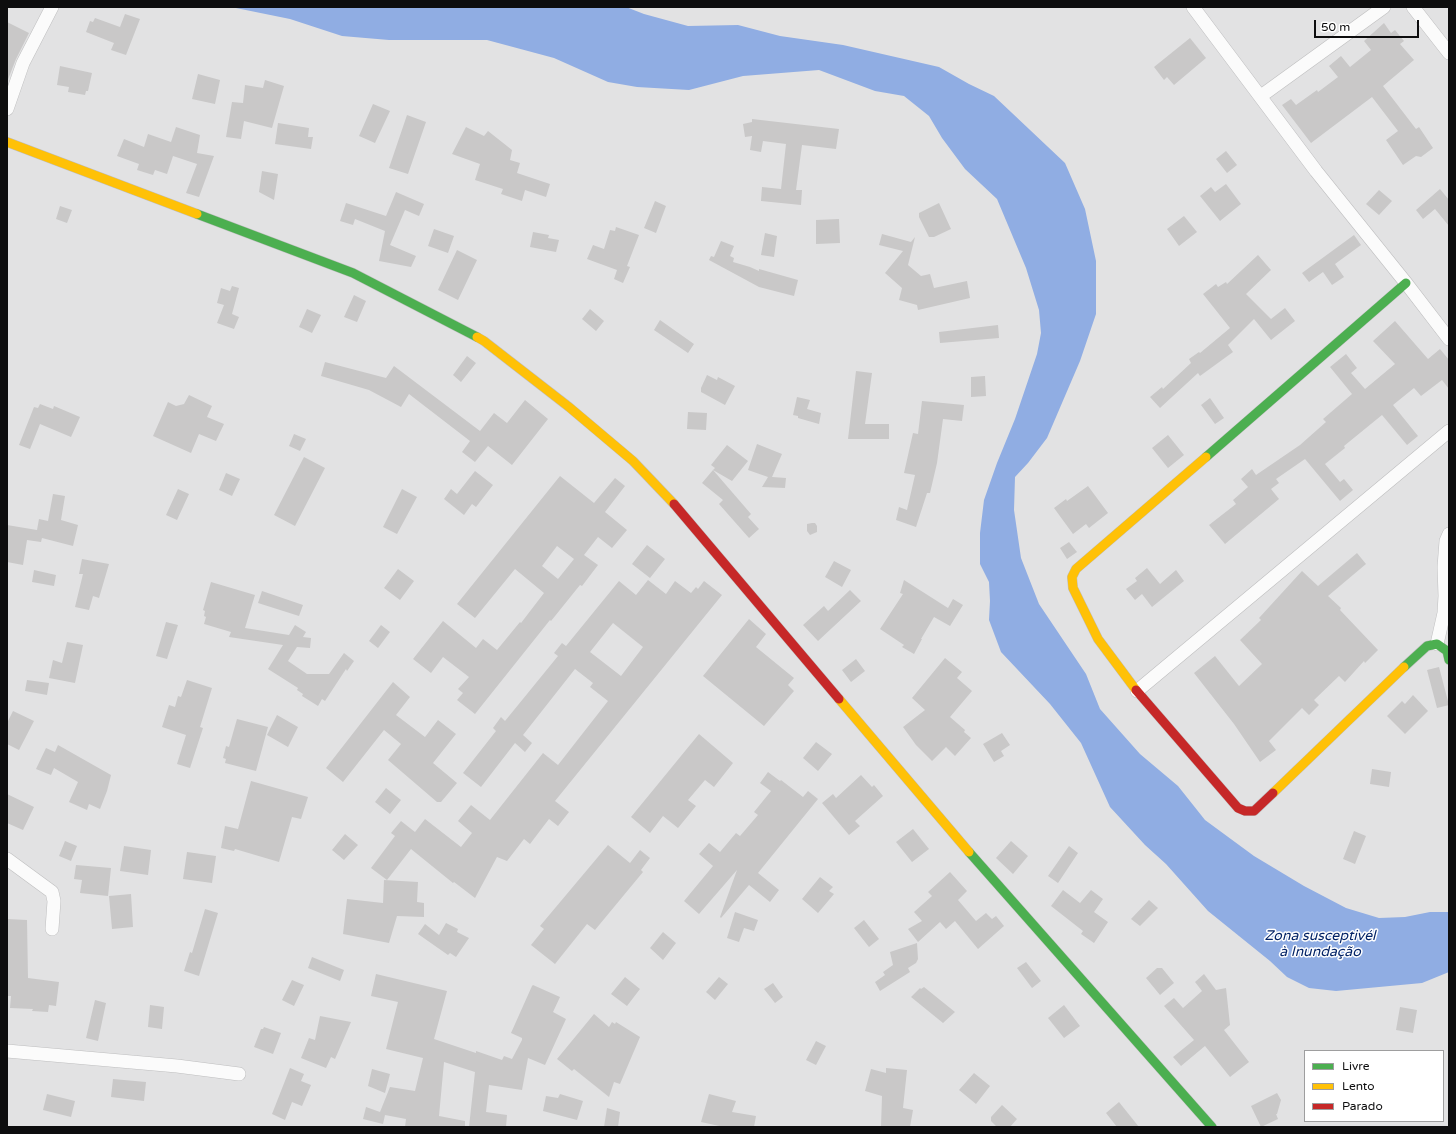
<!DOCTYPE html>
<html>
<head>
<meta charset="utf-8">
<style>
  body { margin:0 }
  #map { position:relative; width:1456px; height:1134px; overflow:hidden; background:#e2e2e3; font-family:"Varela Round",sans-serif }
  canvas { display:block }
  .frame { position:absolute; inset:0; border:8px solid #0d0d0e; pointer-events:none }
  .legend { position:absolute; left:1304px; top:1050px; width:140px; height:72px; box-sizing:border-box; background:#fff; border:1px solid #9e9e9f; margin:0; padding:5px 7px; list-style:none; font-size:12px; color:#0d0d0e }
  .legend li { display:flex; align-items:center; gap:8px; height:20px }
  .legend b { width:20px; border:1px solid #9e9e9f }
  .scale { position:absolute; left:1314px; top:20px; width:105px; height:18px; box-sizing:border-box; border:2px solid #0d0d0e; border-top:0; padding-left:5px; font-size:12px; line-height:14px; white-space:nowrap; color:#0d0d0e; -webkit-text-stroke:3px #fff; paint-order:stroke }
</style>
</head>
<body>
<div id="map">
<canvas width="1456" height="1134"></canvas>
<div class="frame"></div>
<ul class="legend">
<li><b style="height:5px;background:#4caf50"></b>Livre</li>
<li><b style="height:5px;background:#ffc107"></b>Lento</li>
<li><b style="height:5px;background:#c62828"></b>Parado</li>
</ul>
<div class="scale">50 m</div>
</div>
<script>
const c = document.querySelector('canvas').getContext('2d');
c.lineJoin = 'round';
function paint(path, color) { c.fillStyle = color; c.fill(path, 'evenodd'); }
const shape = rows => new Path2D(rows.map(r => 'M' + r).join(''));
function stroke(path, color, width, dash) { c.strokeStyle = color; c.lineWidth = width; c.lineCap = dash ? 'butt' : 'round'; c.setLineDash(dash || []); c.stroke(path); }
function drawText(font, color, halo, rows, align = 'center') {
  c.font = font + ' "Varela Round",sans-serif'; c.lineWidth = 3; c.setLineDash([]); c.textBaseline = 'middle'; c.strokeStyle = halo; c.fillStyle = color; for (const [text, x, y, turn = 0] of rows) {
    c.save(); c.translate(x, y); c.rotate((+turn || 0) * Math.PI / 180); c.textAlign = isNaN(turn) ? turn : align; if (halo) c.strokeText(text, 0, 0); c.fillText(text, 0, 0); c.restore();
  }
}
paint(shape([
  [231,7,626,7,644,14,688,26,738,25,780,36,843,45,939,67,969,84,994,96,1065,163,1085,209,1096,261,1096,314,1080,361,1047,438,1028,463,1015,477,1014,510,1021,558,1039,604,1086,674,1100,709,1140,754,1178,786,1205,820,1254,856,1304,886,1346,908,1379,918,1405,917,1430,912,1449,912,1449,972,1422,983,1336,991,1309,988,1287,977,1270,961,1208,911,1166,864,1145,845,1110,807,1081,743,1050,704,1001,652,989,620,990,601,989,582,980,564,980,533,984,500,997,463,1015,419,1037,354,1041,333,1039,310,1026,268,997,199,965,169,942,138,929,116,904,96,875,91,819,70,743,76,689,90,637,87,608,82,554,58,487,40,389,40,342,36,290,19]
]), '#90ade3');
paint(shape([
  [125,14,140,19,126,55,111,50,114,43,86,32,90,21,93,22,95,18,120,27],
  [7,22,29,33,16,59,7,82],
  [1384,23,1391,33,1395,30,1404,41,1400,44,1414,60,1383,86,1416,129,1419,127,1433,148,1421,157,1416,156,1403,165,1386,140,1398,131,1372,97,1311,143,1282,105,1291,99,1296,105,1317,90,1318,92,1338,77,1329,66,1341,56,1350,67,1371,50,1364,41],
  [1190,38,1206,58,1174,85,1167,77,1164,80,1154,67],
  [60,66,92,73,88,91,86,91,85,95,68,92,69,87,57,85],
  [198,74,220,80,215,104,192,99],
  [265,80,284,86,272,128,244,121,241,139,226,137,232,102,243,103,245,85,263,88],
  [373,104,390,111,375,143,359,136],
  [407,115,426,122,408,174,389,168],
  [752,119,839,129,836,149,802,145,796,190,802,190,801,205,761,201,762,187,781,189,786,144,763,141,761,152,750,150,752,136,745,137,743,124,752,122],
  [278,123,309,128,308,137,313,137,311,149,275,144],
  [176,127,200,135,197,153,214,156,199,197,186,193,197,164,173,156,167,174,155,170,153,175,137,170,139,164,117,156,124,139,144,147,148,134,171,142],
  [466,127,484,136,488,131,512,150,510,160,520,163,517,173,550,184,546,197,525,190,522,201,501,194,503,189,475,180,480,164,452,154],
  [1226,151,1237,165,1227,173,1216,159],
  [262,171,278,174,274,200,259,192],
  [1226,184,1241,204,1220,221,1200,196,1211,187,1215,192],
  [1440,189,1449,200,1449,226,1435,209,1423,219,1416,210],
  [1379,190,1392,201,1379,215,1366,204],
  [396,192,424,204,419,216,405,210,390,245,416,256,411,267,379,261,385,231,355,219,353,225,340,221,346,203,386,216],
  [655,201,666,206,656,233,644,228],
  [939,203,951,229,934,237,929,237,919,217,919,213],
  [60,206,72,210,67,223,56,219],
  [1184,216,1197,232,1179,246,1167,229],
  [839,219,840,243,816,244,816,220],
  [616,227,639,235,627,266,630,267,623,283,614,279,617,270,587,259,593,245,604,249,610,230,615,231],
  [434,229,454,236,448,253,428,246],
  [533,232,549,235,548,238,559,240,556,252,530,247],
  [765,233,777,236,774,257,761,255],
  [882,234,911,242,915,237,908,265,921,276,930,274,934,288,967,281,970,298,918,310,917,305,899,300,902,288,885,273,903,251,879,245],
  [1354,235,1361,245,1335,264,1344,277,1332,285,1323,272,1309,282,1302,273],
  [721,241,734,246,730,256,734,258,733,262,750,267,759,271,759,269,798,280,794,296,759,287,709,260,711,256,714,257],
  [457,250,477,260,458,300,438,290],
  [1258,255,1271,270,1246,294,1271,319,1285,308,1295,321,1271,340,1254,319,1228,345,1233,352,1200,376,1198,373,1160,408,1150,397,1162,387,1163,389,1191,363,1189,359,1199,352,1200,353,1230,328,1203,294,1216,284,1218,287,1226,282,1227,284],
  [232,286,239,288,232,314,239,317,234,329,217,323,224,305,217,303,221,288,230,291],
  [354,295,366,301,357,322,344,317],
  [307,309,321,315,312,333,299,327],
  [590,309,604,321,596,331,582,319],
  [660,320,694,344,688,353,654,330],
  [1395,321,1428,359,1440,349,1449,360,1449,389,1442,380,1421,396,1414,388,1393,405,1418,436,1407,445,1382,415,1344,446,1345,448,1325,464,1340,482,1344,479,1353,490,1340,501,1305,459,1276,479,1279,483,1271,489,1279,499,1225,544,1209,525,1236,504,1233,500,1248,487,1241,479,1252,469,1256,475,1300,445,1326,422,1323,419,1352,394,1330,367,1346,354,1357,368,1351,373,1365,389,1395,364,1373,341],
  [998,325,999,338,940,343,939,332],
  [467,356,476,363,461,382,453,375],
  [325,362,386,378,394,366,480,431,494,413,507,423,525,400,548,419,512,465,488,446,475,462,462,452,470,441,409,394,401,407,369,390,321,376],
  [856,371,872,373,865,424,889,424,889,439,848,439],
  [707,375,717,380,718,377,735,386,725,405,701,392,701,388],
  [985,376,986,396,971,397,971,377],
  [189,395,212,406,207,417,224,424,216,441,199,434,191,453,153,436,168,402,176,406,184,404],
  [797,397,810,400,807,409,821,413,819,424,798,418,798,416,793,415],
  [1210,398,1224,418,1215,424,1201,405],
  [922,401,964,405,962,421,943,419,937,463,930,493,927,493,916,527,896,520,899,507,907,510,915,475,904,473,913,433,918,434],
  [40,404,53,409,54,406,80,417,71,437,40,424,30,449,19,445,34,407,38,408],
  [688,412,707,413,706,430,687,429],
  [294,434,306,439,300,451,289,446],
  [1168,435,1184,455,1168,468,1152,448],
  [757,444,782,454,772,477,786,478,785,488,762,487,768,477,748,470],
  [727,445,748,461,732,481,713,470,715,468,711,465],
  [304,457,325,468,295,526,274,515],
  [713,470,751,514,748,517,759,529,749,538,719,504,723,500,702,483],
  [475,471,493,485,476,507,472,504,464,515,444,499,451,489,457,494],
  [226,473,240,479,232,496,219,490],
  [560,476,594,503,615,478,625,486,605,512,627,530,612,548,598,537,584,555,598,565,582,586,580,585,551,621,550,620,475,714,457,700,463,693,458,689,469,677,443,657,431,673,413,659,443,621,476,648,483,639,497,650,520,622,521,623,544,593,515,569,475,618,457,604],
  [557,546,574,559,558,579,542,566],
  [1088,486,1108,513,1089,528,1086,524,1073,534,1054,508,1066,499,1067,501],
  [178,489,189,494,177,520,166,515],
  [402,489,417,497,397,534,383,527],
  [53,494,65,496,61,520,78,525,73,546,42,538,41,542,27,540,23,565,7,562,7,525,37,530,39,519,48,521],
  [812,523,815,523,817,526,817,532,810,535,807,531,807,524],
  [1069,542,1077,552,1067,559,1060,548],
  [647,545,665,559,650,578,632,564],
  [1357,553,1366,564,1328,596,1341,608,1340,610,1378,650,1365,663,1364,661,1345,682,1339,676,1314,700,1319,705,1309,715,1302,708,1269,741,1276,750,1260,762,1234,724,1194,673,1215,656,1239,686,1262,664,1240,640,1261,620,1259,618,1302,571,1318,586],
  [82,559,109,564,99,598,93,596,89,610,75,607,83,574,79,574],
  [834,561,851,570,842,587,825,577],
  [1147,568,1160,584,1176,570,1184,581,1152,607,1142,594,1135,600,1126,589,1137,581,1135,578],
  [398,569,414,581,400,600,384,588],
  [34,570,56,575,54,586,32,582],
  [648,580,666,594,675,581,691,593,696,587,698,589,704,581,722,595,555,801,569,812,558,826,549,819,530,844,524,839,507,861,497,857,475,898,454,882,453,883,411,849,387,880,371,868,395,836,391,833,401,821,415,832,425,819,461,847,472,833,458,821,471,805,490,820,543,753,558,765,608,701,590,687,593,683,575,669,523,735,532,743,525,752,515,743,481,787,463,773,496,731,493,728,501,717,505,721,558,656,554,653,562,643,566,646,619,581,636,595],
  [613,623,643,647,621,676,590,652],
  [904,580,948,608,953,599,963,605,950,626,934,617,921,639,922,639,914,654,902,647,904,645,880,629,903,594,900,593],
  [211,582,255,595,245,628,289,635,295,625,306,632,303,637,311,638,310,648,297,647,288,661,307,674,329,674,344,653,354,661,347,671,346,669,325,701,322,699,318,706,302,696,303,694,297,690,298,688,268,669,283,645,229,637,231,632,204,624,206,617,204,616,205,611,203,610],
  [850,590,861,601,818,641,803,625,824,606,828,611],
  [262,591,303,605,299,616,258,603],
  [749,619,766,634,756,647,794,678,788,685,794,691,764,726,703,676],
  [166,622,178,625,167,659,156,656],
  [381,625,390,632,378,648,369,641],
  [67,642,83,645,75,683,49,678,53,660,62,663],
  [945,658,962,672,957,678,972,691,950,717,965,730,964,732,971,738,955,756,946,747,932,761,916,745,903,727,925,710,912,698],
  [856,659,865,671,851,682,842,670],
  [1439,667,1449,705,1437,708,1427,670],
  [27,680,49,683,47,695,25,691],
  [187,680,212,688,200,727,203,728,190,768,177,764,186,735,162,727,169,705,175,707,178,696,181,697],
  [393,682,410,697,396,715,425,737,438,720,456,734,433,763,457,783,441,802,437,802,388,760,401,744,384,730,343,782,326,768],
  [1413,695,1428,711,1405,734,1387,716,1402,701,1405,704],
  [13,711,34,721,19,750,7,744,7,723],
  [277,715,298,727,288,747,267,735],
  [237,719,268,727,256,771,225,763,226,759,223,758,226,746,229,747],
  [1002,733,1010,745,1001,751,1004,756,994,762,983,744],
  [699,734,733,763,714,787,705,780,688,800,696,806,678,828,663,816,650,833,631,817],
  [816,742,832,754,818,771,803,758],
  [58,745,111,775,107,791,100,809,89,804,87,810,69,802,78,782,54,768,51,775,36,769,46,748,55,752],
  [1372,769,1391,772,1389,787,1370,784],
  [768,772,780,781,781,780,803,797,808,791,818,799,758,873,779,890,770,902,749,885,721,918,720,917,737,870,699,914,684,901,713,866,699,854,709,843,720,852,736,833,740,836,758,815,754,812,771,791,760,783],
  [861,775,872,787,874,785,883,796,855,821,860,826,849,835,822,803,833,794,836,798],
  [251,781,308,797,301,819,292,817,279,862,235,849,234,851,221,848,225,826,238,829],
  [386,788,401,800,390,814,375,802],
  [7,794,34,807,23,830,7,823],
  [913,829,929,849,912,862,896,842],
  [1354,831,1366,836,1355,864,1343,859],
  [345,834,358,845,344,860,332,850],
  [65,841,77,846,71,861,59,856],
  [1011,841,1028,856,1013,874,996,858],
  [608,845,630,863,640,850,650,858,641,870,643,872,595,930,587,924,555,964,531,945,544,929,540,926],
  [124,846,151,850,148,875,120,871],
  [1069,846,1078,853,1058,883,1048,876],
  [187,852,216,856,212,883,183,879],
  [76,865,111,868,108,896,80,893,82,880,74,879],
  [950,872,967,891,958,900,976,921,986,913,992,919,996,916,1004,926,978,949,955,921,946,929,940,922,918,942,908,929,922,921,914,912,932,896,928,892],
  [820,877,833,887,829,891,834,894,818,913,802,899],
  [384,880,418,882,417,902,424,903,424,917,397,916,389,943,343,934,347,899,383,903],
  [1063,890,1080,903,1091,890,1103,899,1094,912,1108,922,1094,943,1081,934,1083,931,1051,906],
  [131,894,133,927,112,929,109,896],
  [1149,900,1158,908,1140,926,1131,919],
  [205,909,218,913,199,976,184,971,190,952,192,953],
  [735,912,758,920,754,931,744,928,739,942,727,938],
  [7,919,27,920,28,978,59,982,56,1006,49,1005,48,1012,32,1011,33,1009,10,1008,11,996,7,996],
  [864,920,879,939,869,947,854,928],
  [446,923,458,929,457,932,469,938,456,957,450,953,448,955,418,934,425,924,439,935],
  [663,932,676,943,663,960,650,948],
  [917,943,918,959,916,963,908,968,910,972,880,991,875,982,885,975,883,972,893,965,890,952],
  [312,957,344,970,340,981,308,968],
  [1026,962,1041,981,1032,988,1017,968],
  [1157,968,1162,968,1174,983,1160,995,1146,978],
  [376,974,447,991,434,1039,476,1053,476,1051,502,1060,504,1056,512,1059,522,1040,522,1038,511,1033,532,986,533,985,560,997,553,1012,566,1019,545,1065,528,1058,522,1090,489,1085,486,1112,507,1115,506,1127,469,1127,475,1072,444,1062,439,1116,465,1121,465,1127,405,1127,406,1119,385,1115,383,1124,363,1119,366,1107,380,1112,390,1087,415,1091,423,1058,386,1049,398,1002,371,996],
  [1204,974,1216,990,1226,988,1230,1025,1224,1030,1249,1062,1230,1077,1205,1046,1181,1066,1173,1057,1194,1040,1164,1006,1174,998,1183,1008,1202,991,1195,982],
  [625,977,640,989,627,1006,611,994],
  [719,977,728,984,715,1000,706,992],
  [292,980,304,985,294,1006,282,1000],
  [773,983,783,997,775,1003,764,989],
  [924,987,955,1012,943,1023,911,997,920,988,921,989],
  [95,1000,106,1003,98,1041,86,1038],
  [150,1005,164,1007,162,1029,148,1027],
  [1064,1005,1080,1026,1064,1038,1048,1018],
  [1400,1007,1417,1010,1413,1033,1396,1030],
  [594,1014,609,1027,612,1022,615,1024,616,1022,640,1037,620,1084,614,1082,609,1097,574,1069,572,1071,557,1059],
  [320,1016,351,1022,335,1059,331,1057,326,1068,301,1058,309,1038,315,1040],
  [264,1027,281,1033,273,1054,254,1047,261,1029,263,1029],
  [816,1041,826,1046,816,1065,806,1060],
  [290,1068,304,1074,301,1081,311,1085,302,1106,292,1102,285,1120,272,1114],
  [886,1068,907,1070,903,1108,913,1110,910,1127,881,1127,882,1096,865,1091,871,1069,886,1073],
  [372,1069,390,1074,385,1093,368,1086],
  [974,1073,990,1086,976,1104,959,1090],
  [113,1079,146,1082,144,1101,111,1097],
  [1277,1093,1281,1100,1277,1114,1276,1114,1278,1119,1261,1127,1251,1106],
  [47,1094,75,1101,71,1117,43,1110],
  [560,1094,583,1101,577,1120,543,1111,546,1096,558,1098],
  [709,1094,736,1101,732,1112,756,1116,754,1127,724,1127,701,1122],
  [1119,1102,1139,1127,1117,1127,1106,1113],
  [1002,1105,1017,1119,1010,1127,997,1127,991,1121,991,1117],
  [607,1108,620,1112,618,1127,604,1127]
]), '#c9c8c8');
const street = shape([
  [1193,7,1316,171,1406,283,1449,339],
  [1413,7,1449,53],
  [1261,96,1384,7],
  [7,109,23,63,52,7],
  [1437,644,1444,613,1445,596,1444,567,1446,541,1449,534],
  [1137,691,1449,431],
  [7,859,52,892,54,901,52,929],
  [7,1051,177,1066,239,1074]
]);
const fast = shape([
  [197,214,353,273,477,337],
  [1206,457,1406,283],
  [1404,667,1427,646,1437,644,1447,651,1449,660],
  [969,852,1212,1127]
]);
const slow = shape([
  [7,142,197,214],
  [477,337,484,341,569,407,633,461,674,504],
  [1136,690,1098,639,1073,588,1072,577,1076,569,1206,457],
  [839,699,969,852],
  [1273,793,1404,667]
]);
const jam = shape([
  [674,504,839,699],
  [1136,690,1238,808,1245,811,1254,811,1273,793]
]);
stroke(street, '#bebebf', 14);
stroke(fast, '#bebebf', 10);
stroke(slow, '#bebebf', 10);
stroke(jam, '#bebebf', 10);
stroke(street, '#fbfbfb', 13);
stroke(fast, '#4caf50', 9);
stroke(slow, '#ffc107', 9);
stroke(jam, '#c62828', 9);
drawText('italic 14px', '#032366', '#fff', [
  ["Zona susceptivél",1320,936],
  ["à Inundação",1320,952]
]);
</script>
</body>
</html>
